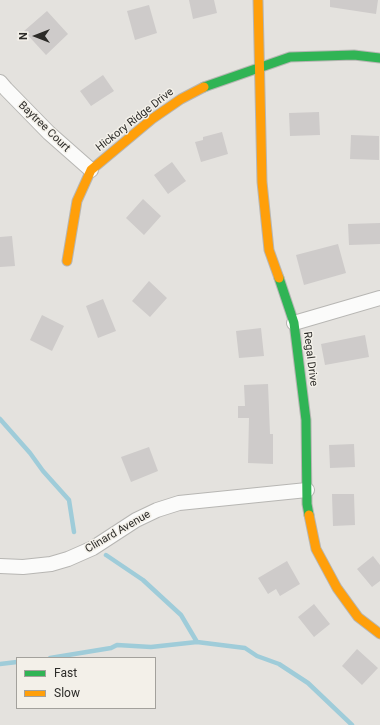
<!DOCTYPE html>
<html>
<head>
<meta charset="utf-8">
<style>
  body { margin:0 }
  #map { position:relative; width:380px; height:725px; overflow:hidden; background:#e4e2de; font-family:Roboto,sans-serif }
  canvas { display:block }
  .legend { position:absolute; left:16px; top:657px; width:140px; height:52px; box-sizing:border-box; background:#f3f0e9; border:1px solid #a3a19c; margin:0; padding:5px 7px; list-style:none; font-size:12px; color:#2c2b28 }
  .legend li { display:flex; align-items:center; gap:8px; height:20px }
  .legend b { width:20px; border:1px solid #a3a19c }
  .north { position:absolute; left:16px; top:16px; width:40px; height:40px; -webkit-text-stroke:3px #f3f0e9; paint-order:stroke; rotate:270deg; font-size:11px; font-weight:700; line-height:16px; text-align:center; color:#2c2b28 }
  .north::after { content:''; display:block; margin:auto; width:14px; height:18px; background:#2c2b28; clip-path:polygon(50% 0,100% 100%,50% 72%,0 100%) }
</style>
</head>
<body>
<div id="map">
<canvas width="380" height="725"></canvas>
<ul class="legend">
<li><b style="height:5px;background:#30b455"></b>Fast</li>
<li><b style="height:5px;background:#ff9f0a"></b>Slow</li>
</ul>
<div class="north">N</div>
</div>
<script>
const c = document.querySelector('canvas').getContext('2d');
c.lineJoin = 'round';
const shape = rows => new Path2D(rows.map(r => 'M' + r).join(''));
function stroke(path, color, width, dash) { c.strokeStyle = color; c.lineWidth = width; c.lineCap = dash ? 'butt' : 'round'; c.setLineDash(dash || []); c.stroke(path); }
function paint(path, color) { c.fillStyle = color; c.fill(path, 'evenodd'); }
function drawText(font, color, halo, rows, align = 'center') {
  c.font = font + ' Roboto,sans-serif'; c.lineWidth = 3; c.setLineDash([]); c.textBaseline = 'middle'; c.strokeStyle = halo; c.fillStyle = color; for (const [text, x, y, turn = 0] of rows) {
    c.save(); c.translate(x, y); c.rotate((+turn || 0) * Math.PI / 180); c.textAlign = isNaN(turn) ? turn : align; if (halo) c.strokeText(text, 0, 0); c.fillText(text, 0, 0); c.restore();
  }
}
stroke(shape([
  [0,419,30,453,43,471,69,500,74,532],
  [106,555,143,580,181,615,197,642],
  [50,658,111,648,117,645,151,647,197,642,245,648,257,656,279,664,308,683,352,725],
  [0,664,17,662]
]), '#9fccd9', 4.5);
paint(shape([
  [189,0,214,0,217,13,193,19],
  [330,0,378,0,376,14,330,7],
  [149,5,157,33,135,40,127,11],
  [47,11,68,34,46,55,24,31],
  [103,75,114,91,91,106,80,91],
  [319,112,320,135,290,136,289,113],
  [222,132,228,154,201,162,195,142,203,140,203,137],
  [351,135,379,136,379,160,350,159],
  [172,162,186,181,168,194,154,175],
  [143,199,161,216,144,235,126,218],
  [380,223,380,244,349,245,348,224],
  [12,236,15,266,0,267,0,237],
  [338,244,346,273,304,285,296,255],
  [149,281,167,298,150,317,132,301],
  [103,299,116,331,98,338,86,306],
  [42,315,64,326,52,351,30,340],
  [261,328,264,356,239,358,236,331],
  [365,335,369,357,325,365,321,344],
  [268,384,270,434,273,434,273,464,248,463,249,418,238,418,238,406,245,406,244,385],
  [354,444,355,467,330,468,329,445],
  [149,447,158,471,131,482,121,457],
  [332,494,354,494,355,525,333,526],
  [373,556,380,565,380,581,372,587,357,569],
  [287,561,300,584,280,596,276,589,268,594,258,578],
  [314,604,330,624,314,637,298,617],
  [357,649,378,668,362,685,342,666]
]), '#cecbca');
const street = shape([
  [0,82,6,89,49,133,91,170],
  [294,323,380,298],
  [0,566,23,567,51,564,68,559,93,548,136,520,157,510,179,503,307,490]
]);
const fast = shape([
  [204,87,290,57,354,55,380,58],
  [279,278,294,323,306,420,307,504,309,515]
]);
const slow = shape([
  [258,0,262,182,269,250,279,278],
  [67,261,77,201,91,170,152,119,181,99,204,87],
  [309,515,316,549,337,588,358,617,380,634]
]);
stroke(street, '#b7b6b3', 16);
stroke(fast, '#b7b6b3', 11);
stroke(slow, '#b7b6b3', 11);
stroke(street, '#fbfbfa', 14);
stroke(fast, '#30b455', 9);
stroke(slow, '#ff9f0a', 9);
drawText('11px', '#2c2b28', '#f3f0e9', [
  ["Hickory Ridge Drive",135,120,-38],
  ["Baytree Court",44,127,44],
  ["Regal Drive",310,359,83],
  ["Clinard Avenue",118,532,-30]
]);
</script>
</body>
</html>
